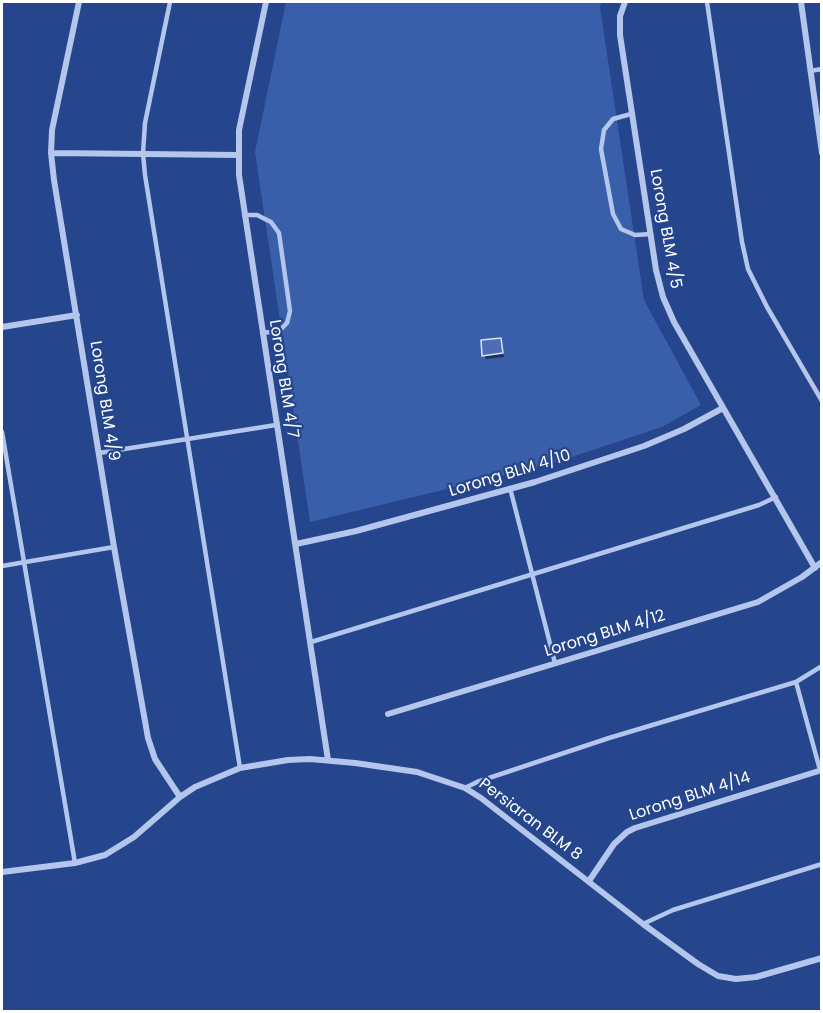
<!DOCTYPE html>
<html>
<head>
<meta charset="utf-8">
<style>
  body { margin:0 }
  #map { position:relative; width:823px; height:1013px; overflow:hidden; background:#25458d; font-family:Poppins,sans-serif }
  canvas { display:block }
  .frame { position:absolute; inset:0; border:3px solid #fff; pointer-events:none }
</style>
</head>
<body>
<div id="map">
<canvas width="823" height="1013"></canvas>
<div class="frame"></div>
</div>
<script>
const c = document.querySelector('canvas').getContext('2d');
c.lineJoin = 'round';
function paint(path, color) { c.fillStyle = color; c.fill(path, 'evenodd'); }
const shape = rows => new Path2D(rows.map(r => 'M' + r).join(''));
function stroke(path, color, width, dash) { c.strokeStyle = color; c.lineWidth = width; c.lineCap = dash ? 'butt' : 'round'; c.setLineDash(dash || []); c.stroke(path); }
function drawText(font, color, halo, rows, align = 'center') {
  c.font = font + ' Poppins,sans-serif'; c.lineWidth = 4.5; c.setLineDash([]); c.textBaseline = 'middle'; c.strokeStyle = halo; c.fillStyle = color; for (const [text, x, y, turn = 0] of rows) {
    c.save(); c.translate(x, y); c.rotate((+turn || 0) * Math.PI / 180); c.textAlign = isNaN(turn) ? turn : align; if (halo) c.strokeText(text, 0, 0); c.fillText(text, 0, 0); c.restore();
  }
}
paint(shape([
  [286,2,602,2,600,7,644,300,701,405,662,427,551,464,310,522,255,152]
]), '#395eaa');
paint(shape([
  [500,340,504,357,486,359,484,355]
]), '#0007');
const building = shape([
  [501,338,503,353,482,356,481,340,501,338]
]);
paint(building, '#4d6eb4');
stroke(building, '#d9e3f8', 1.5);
stroke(shape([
  [170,2,145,123,143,153,145,175,240,768],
  [707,2,742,242,748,269,767,307,822,401],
  [810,71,822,69],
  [631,114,613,119,604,130,601,149,613,214,621,229,635,235,651,234],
  [244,215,257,215,271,222,279,233,290,311,287,323,279,331,262,333],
  [2,432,75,863],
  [99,453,276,425],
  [510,488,555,663],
  [2,566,114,547],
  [311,642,759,505,776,497],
  [796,682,820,770],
  [465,788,477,782,609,738,796,682,822,666],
  [643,924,673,910,822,864]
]), '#b4c6eb', 4.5);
stroke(shape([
  [79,2,52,130,51,153,54,180,114,547,148,738,155,759,180,797],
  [266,2,239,130,239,175,328,760],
  [625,2,620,16,620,35,656,270,663,297,674,322,815,568],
  [801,2,822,153],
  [51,153,238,155],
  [2,327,77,315],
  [296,544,356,531,535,482,644,446,684,429,723,408],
  [388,714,758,602,802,577,822,562],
  [2,872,75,863,105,855,134,837,180,797,195,787,240,768,288,760,310,759,355,763,417,772,465,788,481,798,643,924,698,964,718,976,736,979,756,977,822,958],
  [589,881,614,844,627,832,635,828,822,770]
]), '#b4c6eb', 6);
drawText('16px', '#fff', '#25458d', [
  ["Lorong BLM 4/5",665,229,80],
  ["Lorong BLM 4/7",283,379,81],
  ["Lorong BLM 4/9",104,401,81],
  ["Lorong BLM 4/10",510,474,-17],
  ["Lorong BLM 4/12",605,634,-17],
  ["Lorong BLM 4/14",690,797,-18],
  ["Persiaran BLM 8",530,820,37]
]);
</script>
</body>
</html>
